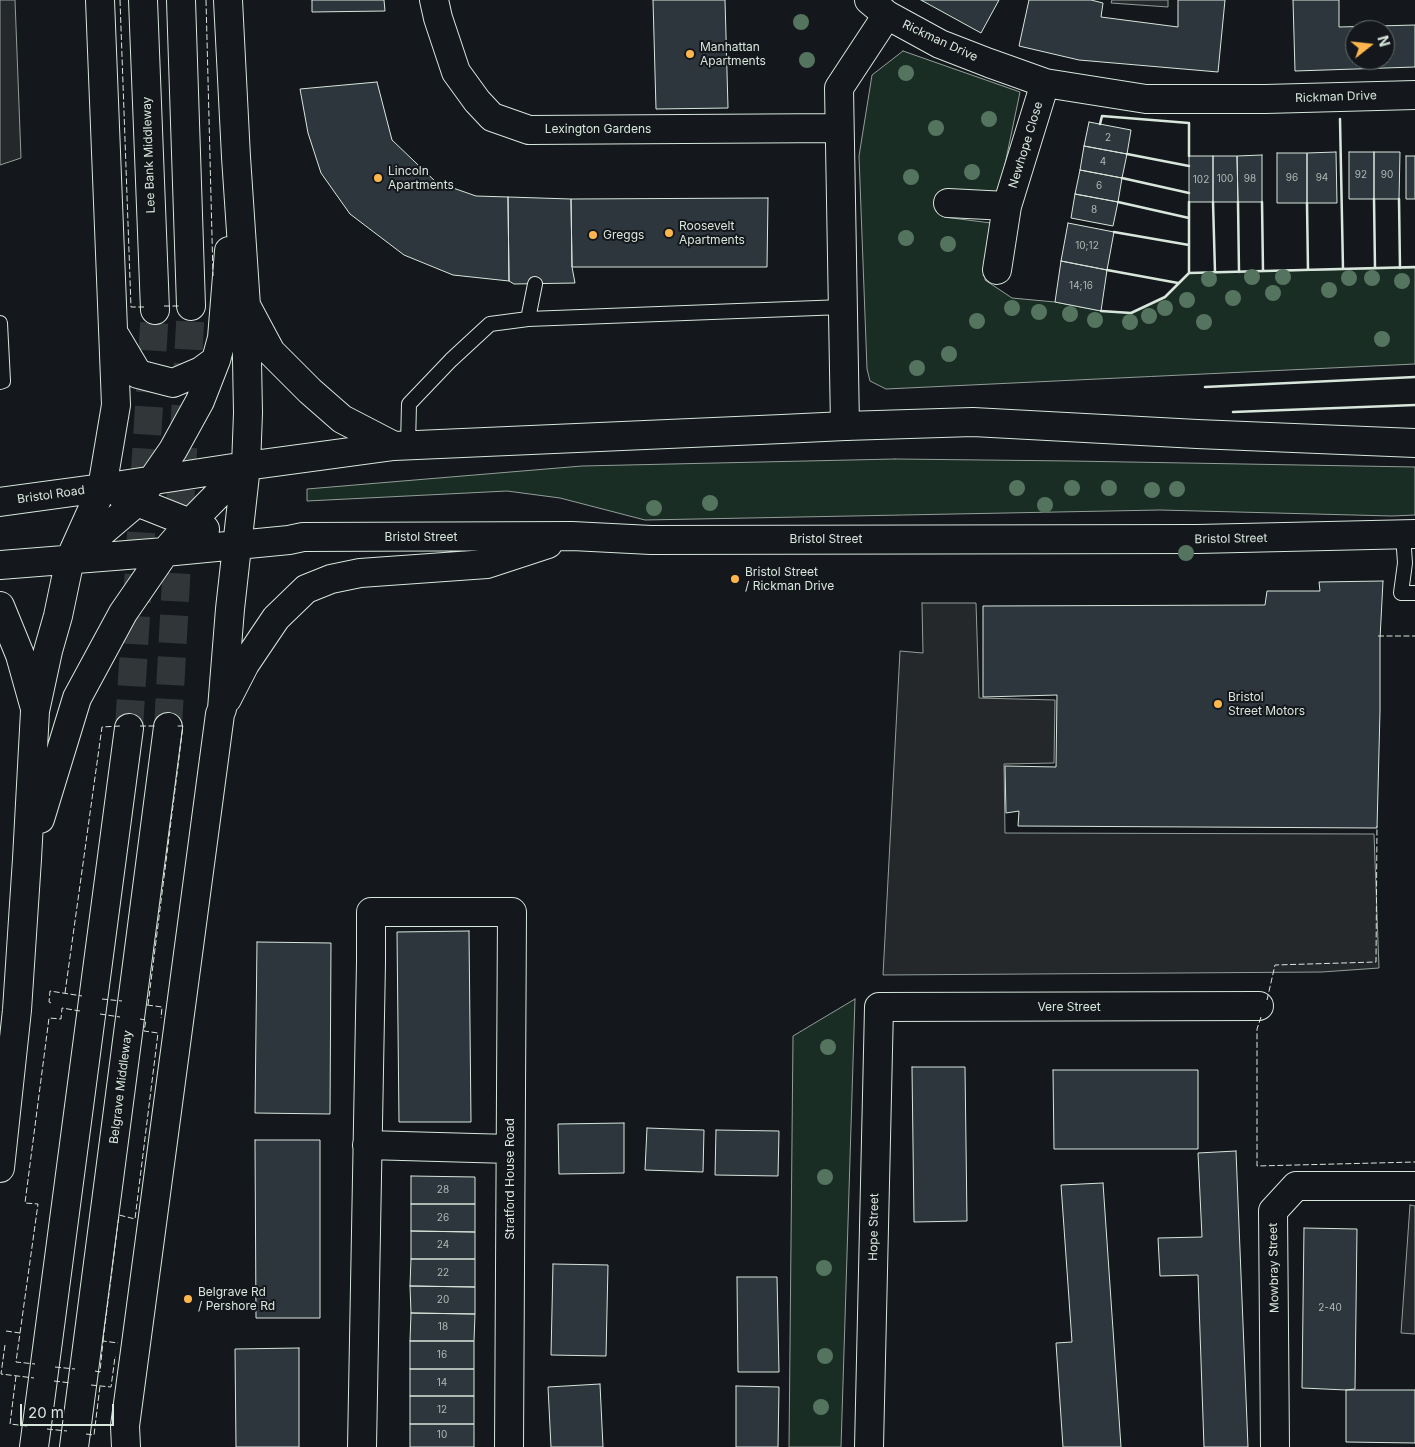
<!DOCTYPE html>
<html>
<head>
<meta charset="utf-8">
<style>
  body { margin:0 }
  #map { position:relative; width:1415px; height:1447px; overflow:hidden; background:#14181c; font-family:Inter,sans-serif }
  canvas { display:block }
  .north { position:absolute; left:1345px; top:20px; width:50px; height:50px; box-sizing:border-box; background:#14181c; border:1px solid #626a69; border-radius:50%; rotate:74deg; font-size:14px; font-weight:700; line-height:20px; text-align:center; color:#d8e6dc }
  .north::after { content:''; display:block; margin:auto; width:18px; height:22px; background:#ffb74d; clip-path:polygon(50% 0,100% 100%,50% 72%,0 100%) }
  .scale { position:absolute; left:20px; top:1404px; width:94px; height:22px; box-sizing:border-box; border:2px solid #d8e6dc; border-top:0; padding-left:6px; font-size:15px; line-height:18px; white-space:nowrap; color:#d8e6dc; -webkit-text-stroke:4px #14181c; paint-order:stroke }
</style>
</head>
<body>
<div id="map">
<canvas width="1415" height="1447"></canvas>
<div class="north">N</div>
<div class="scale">20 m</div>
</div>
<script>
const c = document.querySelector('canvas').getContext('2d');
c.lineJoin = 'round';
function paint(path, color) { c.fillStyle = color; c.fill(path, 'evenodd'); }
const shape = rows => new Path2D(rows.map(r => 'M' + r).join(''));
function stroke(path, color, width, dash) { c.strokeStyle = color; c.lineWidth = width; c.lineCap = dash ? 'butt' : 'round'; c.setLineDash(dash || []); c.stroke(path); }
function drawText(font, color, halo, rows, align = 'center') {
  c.font = font + ' Inter,sans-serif'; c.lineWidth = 4; c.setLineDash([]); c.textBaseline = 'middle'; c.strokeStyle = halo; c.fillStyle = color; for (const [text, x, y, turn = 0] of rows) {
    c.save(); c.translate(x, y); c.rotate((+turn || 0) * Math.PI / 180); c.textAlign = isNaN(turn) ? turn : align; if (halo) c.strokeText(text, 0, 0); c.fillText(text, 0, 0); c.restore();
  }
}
const green = shape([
  [903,51,1020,92,999,193,948,193,944,217,991,223,992,232,985,280,1012,298,1055,302,1101,311,1131,313,1165,297,1189,273,1415,268,1415,364,886,389,870,381,867,369,859,156,872,75,903,51],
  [895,459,1071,461,1415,467,1415,515,1392,516,1160,510,645,520,560,498,507,491,307,501,307,489,582,466,895,459],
  [855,999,841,1447,789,1447,793,1036,855,999]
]);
paint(green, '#1a2d24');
stroke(green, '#939e99', 1);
const parking = shape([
  [0,0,15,0,21,158,0,165,0,0],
  [1112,0,1168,0,1168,7,1111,3,1112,0],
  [922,603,976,603,979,698,1055,700,1054,763,1004,764,1005,833,1374,834,1379,968,1322,972,883,975,900,651,923,653,922,603],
  [1410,1205,1415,1206,1415,1334,1401,1333,1410,1205]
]);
paint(parking, '#24282b');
stroke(parking, '#939e99', 1);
const building = shape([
  [312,0,384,0,385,11,312,12,312,0],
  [653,0,725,0,728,108,656,109,653,0],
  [921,0,999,0,981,33,921,0],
  [1029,0,1091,0,1103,3,1101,17,1178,27,1178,0,1225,0,1218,72,1079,60,1019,46,1029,0],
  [1293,0,1339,0,1339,27,1415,25,1415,67,1295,71,1293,0],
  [1355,30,1385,30,1385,60,1355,60,1355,30],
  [377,82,392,140,436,182,476,196,508,197,509,281,453,275,404,255,350,214,321,173,308,133,300,89,377,82],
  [1089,122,1131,130,1127,154,1084,146,1089,122],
  [1084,146,1127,154,1122,178,1080,170,1084,146],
  [1336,152,1337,203,1307,203,1307,153,1336,152],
  [1349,152,1374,152,1374,199,1349,199,1349,152],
  [1374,152,1400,152,1399,199,1374,199,1374,152],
  [1277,153,1307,153,1307,203,1277,203,1277,153],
  [1262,155,1262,202,1238,202,1237,156,1262,155],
  [1189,156,1213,156,1213,202,1189,202,1189,156],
  [1213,156,1237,156,1238,202,1213,202,1213,156],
  [1406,156,1415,156,1415,199,1406,199,1406,156],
  [1080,170,1122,178,1118,202,1075,194,1080,170],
  [1075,194,1118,202,1113,226,1071,218,1075,194],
  [508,197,571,199,572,267,575,283,514,284,509,281,508,197],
  [768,198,767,267,572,267,571,199,768,198],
  [1068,223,1114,232,1107,270,1061,261,1068,223],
  [1061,261,1107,270,1101,311,1055,302,1061,261],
  [1383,581,1380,639,1380,711,1377,828,1018,826,1019,811,1006,813,1005,766,1056,767,1057,695,983,697,983,606,1265,605,1267,591,1320,591,1319,582,1383,581],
  [469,931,471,1122,399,1122,397,932,469,931],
  [257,942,331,943,330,1114,255,1113,257,942],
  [912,1067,965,1067,967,1221,914,1222,912,1067],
  [1053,1070,1198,1070,1198,1149,1054,1149,1053,1070],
  [624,1123,624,1173,559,1174,558,1124,624,1123],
  [647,1128,704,1130,703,1172,645,1170,647,1128],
  [716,1130,779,1131,778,1176,715,1175,716,1130],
  [255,1140,320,1140,320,1318,256,1318,255,1140],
  [1236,1151,1248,1447,1204,1447,1198,1275,1160,1276,1158,1238,1202,1237,1198,1153,1236,1151],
  [411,1176,475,1177,475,1204,411,1204,411,1176],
  [1103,1183,1121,1447,1063,1447,1056,1343,1072,1342,1061,1185,1103,1183],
  [411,1204,475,1204,475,1232,411,1231,411,1204],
  [1304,1228,1357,1229,1355,1389,1346,1390,1302,1388,1304,1228],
  [411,1231,475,1232,475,1259,411,1259,411,1231],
  [411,1259,475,1259,475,1287,410,1286,411,1259],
  [553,1264,608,1265,606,1356,551,1355,553,1264],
  [737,1277,777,1277,779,1372,738,1372,737,1277],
  [410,1286,475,1287,475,1314,411,1313,410,1286],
  [411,1313,475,1314,474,1341,410,1341,411,1313],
  [410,1341,474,1341,474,1369,410,1369,410,1341],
  [299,1348,299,1447,236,1447,235,1349,299,1348],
  [410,1369,474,1369,474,1396,410,1396,410,1369],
  [600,1384,603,1447,551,1447,548,1387,600,1384],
  [736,1386,779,1387,778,1447,736,1447,736,1386],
  [1346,1390,1415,1390,1415,1443,1346,1442,1346,1390],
  [410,1396,474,1396,474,1424,410,1424,410,1396],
  [410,1424,474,1424,474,1447,410,1447,410,1424]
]);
paint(building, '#2c363c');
stroke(building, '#d8e6dc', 1);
stroke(shape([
  [168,727,191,306],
  [129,728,155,310]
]), '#313739', 28, [28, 14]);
const service = shape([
  [528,319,535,284],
  [0,323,3,381,0,382],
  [408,445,409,404,451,360,490,324,528,319,843,307],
  [1403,535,1405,563,1401,593,1415,593]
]);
const minor = shape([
  [434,0,438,18,456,72,477,101,492,117,529,130,839,128],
  [869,0,887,15,940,44,989,63,1045,83,1146,99,1265,99,1415,95],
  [948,203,1007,206],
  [997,270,1007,206,1045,83],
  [845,426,839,88,887,15],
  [367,1145,510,1149],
  [362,1447,371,962,371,912,512,912,509,1447],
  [869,1447,879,1007,1259,1006],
  [1275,1447,1273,1211,1296,1186,1415,1186]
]);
const trunk = shape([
  [143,0,155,310],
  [181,0,191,306],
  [248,309,271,352,310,391,342,419,394,446],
  [116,337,138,374,173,383,201,371,216,360],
  [122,496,205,529],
  [0,502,102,488,246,466,394,446,782,429,845,426,973,422,1197,434,1415,443],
  [77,553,137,502,173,450,200,401,216,360,222,338,229,251],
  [0,565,165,552,289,540,303,537,572,536,651,540,1197,539,1415,534],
  [0,606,20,655,34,705],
  [227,699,245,664,276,618,306,589,331,579,360,573,487,564,548,544],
  [40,819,77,698,123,613,165,552,191,522,246,466],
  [0,1168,17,1010,27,859,35,711,48,651,58,616,70,559,102,488,116,405,100,0],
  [34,1447,129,728],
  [74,1447,168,727],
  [126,1447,125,1426,220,714,222,709,230,609,246,466,248,413,246,306,236,157,228,0]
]);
stroke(service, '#d8e6dc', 16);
stroke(minor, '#d8e6dc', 30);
stroke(trunk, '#d8e6dc', 30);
stroke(service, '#14181c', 14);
stroke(minor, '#14181c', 28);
stroke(trunk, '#14181c', 28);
stroke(shape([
  [120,0,131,307,144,307],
  [206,0,213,276],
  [164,306,181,306],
  [1378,636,1415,636],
  [140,726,157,726],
  [65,993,102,727,120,726],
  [102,999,122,1001],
  [1267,1000,1275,965,1376,962,1377,826],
  [51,1003,49,1002,50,991,82,996],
  [147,1005,162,1007,161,1018],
  [148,1005,183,726,177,726],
  [100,1014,120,1017],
  [1261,1017,1257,1029,1257,1166,1415,1162],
  [6,1331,20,1333,16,1362,35,1364],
  [20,1333,38,1204,25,1203,49,1018,61,1019,62,1008,80,1011],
  [103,1341,119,1215,135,1219,158,1033,144,1031,146,1020,140,1019],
  [5,1345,1,1374,34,1378],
  [55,1367,75,1369],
  [95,1371,100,1372,103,1341,118,1343],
  [16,1376,10,1424,27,1426],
  [54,1381,71,1383],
  [91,1385,111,1387,115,1357,116,1357],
  [47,1429,67,1431],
  [86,1434,94,1435,100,1386]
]), '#d8e6dc', 1, [6, 2.5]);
stroke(shape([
  [1340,119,1343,269],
  [1100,124,1102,116,1189,123,1189,156],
  [1127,154,1189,166],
  [1122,178,1189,193],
  [1374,199,1375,268],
  [1399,199,1400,268],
  [1118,202,1189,218],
  [1189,202,1189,273],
  [1213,202,1215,272],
  [1238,202,1239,272],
  [1262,202,1263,271],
  [1307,203,1308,270],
  [1114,232,1189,245],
  [1107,270,1178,283],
  [1101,311,1131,313,1165,297,1189,273,1415,267],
  [1205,387,1415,377],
  [1233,412,1415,405]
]), '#d8e6dc', 2.5);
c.fillStyle = '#55745f';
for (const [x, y] of [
  [801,22],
  [807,60],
  [906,73],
  [989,119],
  [936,128],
  [972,172],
  [911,177],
  [906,238],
  [948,244],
  [1252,277],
  [1283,277],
  [1349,278],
  [1372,278],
  [1209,279],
  [1402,281],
  [1329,290],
  [1273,293],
  [1233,298],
  [1187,300],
  [1012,308],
  [1165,308],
  [1039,312],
  [1070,314],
  [1149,316],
  [1095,320],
  [977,321],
  [1130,322],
  [1204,322],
  [1382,339],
  [949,354],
  [917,368],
  [1017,488],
  [1072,488],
  [1109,488],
  [1177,489],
  [1152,490],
  [710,503],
  [1045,505],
  [654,508],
  [1186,553],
  [828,1047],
  [825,1177],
  [824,1268],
  [825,1356],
  [821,1407]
]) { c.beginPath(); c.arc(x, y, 8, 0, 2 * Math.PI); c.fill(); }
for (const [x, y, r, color] of [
  [690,54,5,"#ffb74d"],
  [378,178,5,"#ffb74d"],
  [669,233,5,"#ffb74d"],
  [593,235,5,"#ffb74d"],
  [735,579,5,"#ffb74d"],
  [1218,704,5,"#ffb74d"],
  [188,1299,5,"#ffb74d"]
]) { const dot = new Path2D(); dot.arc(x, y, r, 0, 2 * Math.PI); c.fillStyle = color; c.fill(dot); stroke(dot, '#14181c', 2); }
drawText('10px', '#adbab4', null, [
  ["2",1108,138],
  ["4",1103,162],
  ["92",1361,175],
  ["90",1387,175],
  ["96",1292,178],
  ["94",1322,178],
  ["100",1225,179],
  ["98",1250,179],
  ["102",1201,180],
  ["6",1099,186],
  ["8",1094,210],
  ["10;12",1087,246],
  ["14;16",1081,286],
  ["28",443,1190],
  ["26",443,1218],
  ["24",443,1245],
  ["22",443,1273],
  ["20",443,1300],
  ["2-40",1330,1308],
  ["18",443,1327],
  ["16",442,1355],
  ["14",442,1383],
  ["12",442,1410],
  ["10",442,1435]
]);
drawText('12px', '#d8e6dc', '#14181c', [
  ["Rickman Drive",940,41,25],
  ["Rickman Drive",1336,97,-2],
  ["Lexington Gardens",598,129],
  ["Newhope Close",1026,145,-73],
  ["Lee Bank Middleway",149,155,-92],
  ["Bristol Road",51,495,-8],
  ["Bristol Street",421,537],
  ["Bristol Street",826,539],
  ["Bristol Street",1231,539,-1],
  ["Vere Street",1069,1007],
  ["Belgrave Middleway",121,1087,-83],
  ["Stratford House Road",510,1179,-90],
  ["Hope Street",874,1227,-89],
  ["Mowbray Street",1274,1268,-91]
]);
drawText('12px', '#d8e6dc', '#14181c', [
  ["Manhattan",700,47],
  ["Apartments",700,61],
  ["Lincoln",388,171],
  ["Apartments",388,185],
  ["Roosevelt",679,226],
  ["Apartments",679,240],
  ["Greggs",603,235],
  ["Bristol Street",745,572],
  ["/ Rickman Drive",745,586],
  ["Bristol",1228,697],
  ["Street Motors",1228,711],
  ["Belgrave Rd",198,1292],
  ["/ Pershore Rd",198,1306]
], 'left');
</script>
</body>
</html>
